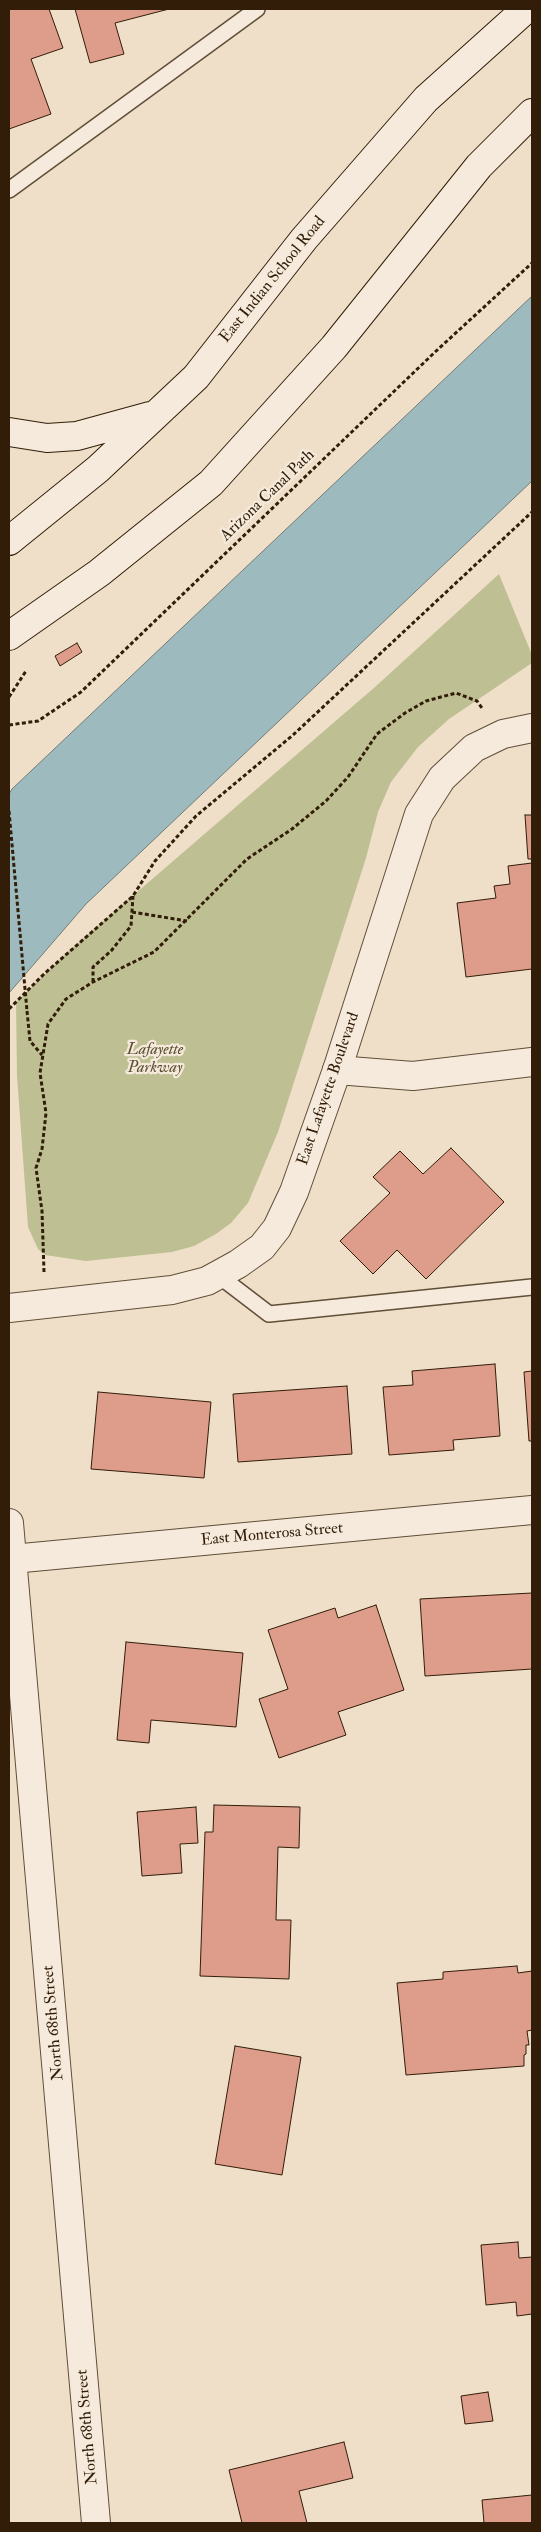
<!DOCTYPE html>
<html>
<head>
<meta charset="utf-8">
<style>
  body { margin:0 }
  #map { position:relative; width:541px; height:2532px; overflow:hidden; background:#efdfc8; font-family:"IM FELL Double Pica",serif }
  canvas { display:block }
  .frame { position:absolute; inset:0; border:10px solid #311d08; pointer-events:none }
</style>
</head>
<body>
<div id="map">
<canvas width="541" height="2532"></canvas>
<div class="frame"></div>
</div>
<script>
const c = document.querySelector('canvas').getContext('2d');
c.lineJoin = 'round';
function paint(path, color) { c.fillStyle = color; c.fill(path, 'evenodd'); }
const shape = rows => new Path2D(rows.map(r => 'M' + r).join(''));
function stroke(path, color, width, dash) { c.strokeStyle = color; c.lineWidth = width; c.lineCap = dash ? 'butt' : 'round'; c.setLineDash(dash || []); c.stroke(path); }
function drawText(font, color, halo, rows, align = 'center') {
  c.font = font + ' "IM FELL Double Pica",serif'; c.lineWidth = 4.5; c.setLineDash([]); c.textBaseline = 'middle'; c.strokeStyle = halo; c.fillStyle = color; for (const [text, x, y, turn = 0] of rows) {
    c.save(); c.translate(x, y); c.rotate((+turn || 0) * Math.PI / 180); c.textAlign = isNaN(turn) ? turn : align; if (halo) c.strokeText(text, 0, 0); c.fillText(text, 0, 0); c.restore();
  }
}
paint(shape([
  [499,574,532,655,532,663,449,719,418,747,391,782,378,812,366,858,278,1132,248,1203,231,1223,216,1234,194,1246,172,1252,86,1261,45,1255,38,1249,28,1227,17,1076,16,1002,71,949,375,687]
]), '#bec093');
const water = shape([
  [532,296,532,481,86,904,9,993,9,794,12,789,532,296]
]);
paint(water, '#9dbabf');
stroke(water, '#727b76', 1);
const building = shape([
  [9,9,49,9,63,48,31,59,51,114,9,129,9,9],
  [75,9,169,9,115,23,124,54,90,63,75,9],
  [77,643,82,652,60,666,55,656,77,643],
  [525,815,532,815,532,859,528,859,525,815],
  [532,863,532,969,466,977,457,903,496,898,494,886,510,884,508,866,532,863],
  [451,1148,504,1202,426,1279,397,1250,373,1274,340,1241,390,1193,373,1177,400,1151,423,1174,451,1148],
  [495,1364,500,1436,453,1440,454,1450,389,1455,383,1387,413,1385,412,1371,495,1364],
  [532,1371,532,1441,529,1441,524,1372,532,1371],
  [347,1386,352,1454,238,1462,233,1394,347,1386],
  [98,1392,211,1402,204,1478,91,1469,98,1392],
  [532,1593,532,1669,425,1676,420,1599,532,1593],
  [376,1605,404,1690,338,1712,346,1735,279,1758,259,1699,288,1689,268,1630,335,1608,338,1618,376,1605],
  [126,1642,243,1653,236,1727,151,1720,149,1743,117,1740,126,1642],
  [214,1805,300,1807,299,1848,278,1847,276,1920,291,1920,289,1979,200,1976,205,1832,213,1832,214,1805],
  [196,1807,198,1843,180,1844,182,1873,142,1876,137,1812,196,1807],
  [517,1966,518,1973,532,1971,532,2030,527,2031,529,2045,526,2045,526,2054,524,2055,524,2066,406,2075,397,1983,443,1979,443,1972,517,1966],
  [235,2046,301,2057,282,2175,215,2164,235,2046],
  [518,2242,519,2258,532,2257,532,2314,517,2316,516,2302,486,2305,481,2245,518,2242],
  [488,2392,493,2421,465,2424,461,2396,488,2392],
  [344,2442,353,2478,299,2491,307,2523,242,2523,229,2470,344,2442],
  [532,2495,532,2523,484,2523,482,2500,532,2495]
]);
paint(building, '#de9c8a');
stroke(building, '#311d08', 1);
const service = shape([
  [9,190,257,9],
  [218,1275,269,1314,532,1287]
]);
const minor = shape([
  [337,1070,413,1076,532,1062],
  [12,1559,532,1510]
]);
const tertiary = shape([
  [9,1308,172,1290,207,1281,238,1264,262,1247,277,1228,294,1192,337,1070,419,814,442,778,474,748,503,734,532,728],
  [9,1523,96,2523]
]);
const secondary = shape([
  [9,432,47,438,77,436,150,416],
  [9,541,98,469,196,377,304,239,426,99,526,9],
  [9,636,99,573,211,483,334,347,479,166,532,113]
]);
stroke(service, '#604e38', 18);
stroke(minor, '#604e38', 30);
stroke(tertiary, '#604e38', 30);
stroke(secondary, '#311d08', 30);
stroke(shape([
  [9,697,26,671],
  [9,725,38,721,81,692,435,352,532,263],
  [132,912,187,921],
  [93,982,93,967,111,951,131,926,133,896],
  [9,1009,44,974,133,896,155,861,196,816,293,735,532,512],
  [27,1011,30,1041,42,1055],
  [44,1272,42,1211,36,1168,42,1149,46,1113,40,1073,48,1024,66,999,93,982,154,952,247,859,292,829,326,801,348,777,377,734,405,713,426,701,456,693,477,701,482,708]
]), '#311d08', 3, [4, 2.5]);
stroke(service, '#f5eadb', 15);
stroke(minor, '#f5eadb', 28);
stroke(tertiary, '#f5eadb', 28);
stroke(secondary, '#f5eadb', 28);
stroke(shape([
  [9,811,27,1011]
]), '#311d08', 3, [4, 2.5]);
drawText('16px', '#311d08', '#f5eadb', [
  ["East Indian School Road",273,280,-51],
  ["Arizona Canal Path",268,496,-44],
  ["East Lafayette Boulevard",329,1089,-71],
  ["East Monterosa Street",272,1535,-5],
  ["North 68th Street",54,2023,-95],
  ["North 68th Street",88,2427,-95]
]);
drawText('italic 16px', '#5b4e32', '#f5eadb', [
  ["Lafayette",155,1051],
  ["Parkway",155,1069]
]);
</script>
</body>
</html>
